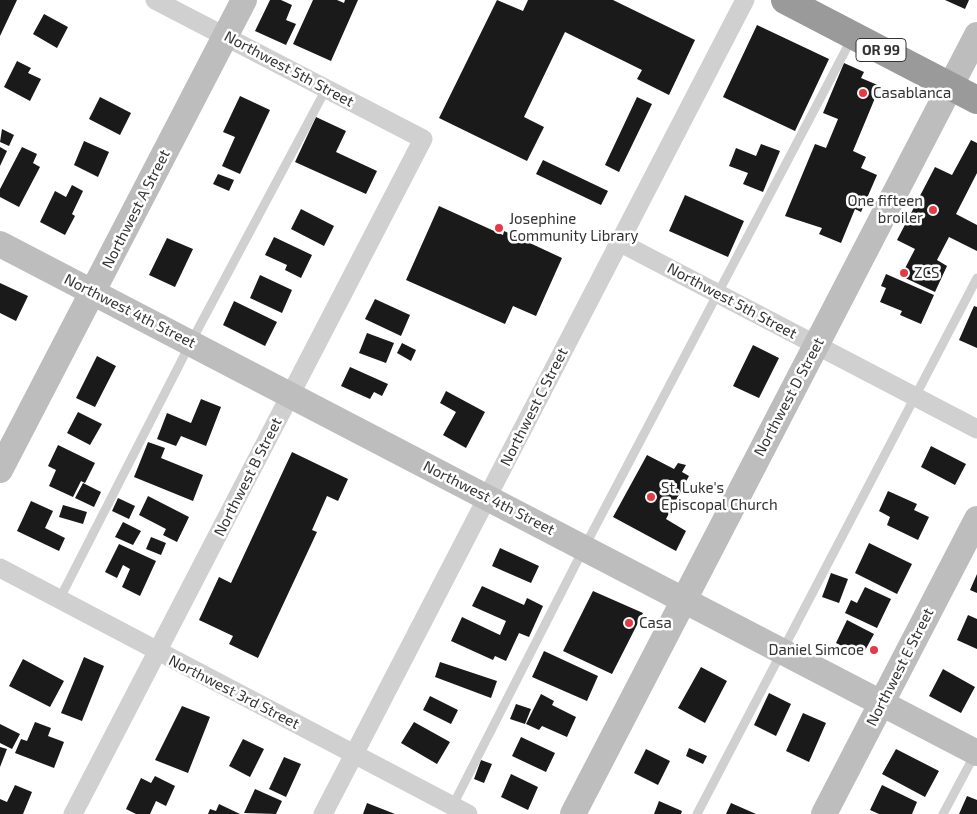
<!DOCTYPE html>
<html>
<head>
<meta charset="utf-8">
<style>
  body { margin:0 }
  canvas { display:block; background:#fff }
</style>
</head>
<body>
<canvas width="977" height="814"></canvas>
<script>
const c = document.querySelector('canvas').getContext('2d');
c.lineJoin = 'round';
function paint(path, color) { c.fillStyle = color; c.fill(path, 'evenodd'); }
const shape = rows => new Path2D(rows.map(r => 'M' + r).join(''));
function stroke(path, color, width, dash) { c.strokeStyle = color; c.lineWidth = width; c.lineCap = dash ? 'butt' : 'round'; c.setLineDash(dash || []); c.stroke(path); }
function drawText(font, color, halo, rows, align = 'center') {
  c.font = font + ' "Exo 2",sans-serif'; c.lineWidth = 5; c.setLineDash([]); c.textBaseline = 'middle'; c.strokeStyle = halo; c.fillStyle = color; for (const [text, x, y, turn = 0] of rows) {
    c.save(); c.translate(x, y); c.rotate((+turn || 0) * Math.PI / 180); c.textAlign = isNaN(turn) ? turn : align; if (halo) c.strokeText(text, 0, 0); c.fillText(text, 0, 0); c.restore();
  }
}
paint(shape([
  [0,0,17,0,0,36],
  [270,0,281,0,292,5,286,20,296,24,286,45,255,31],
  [313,0,337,0,344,3,345,0,358,0,331,61,293,44],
  [497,0,523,11,528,0,613,0,695,40,669,95,637,79,642,70,565,32,524,117,544,127,527,161,439,118],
  [945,0,969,0,965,9],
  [44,14,68,27,57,48,33,34],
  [757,25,829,59,795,131,723,97],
  [17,61,31,68,28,73,41,79,30,101,4,87],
  [844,63,864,72,861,78,880,86,853,151,866,157,861,168,877,175,861,212,855,209,841,243,819,234,822,228,785,216,815,144,826,148,838,119,823,113],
  [240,96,270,110,240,174,222,166,235,137,223,132],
  [100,97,131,113,120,135,89,119],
  [637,97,652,104,619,172,605,165],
  [316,117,346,131,336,152,377,171,366,194,295,162],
  [2,129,14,135,9,146,0,142],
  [971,140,977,143,977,173,956,214,977,225,977,251,949,237,937,260,947,266,935,292,901,276,915,249,897,240,935,167,952,175],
  [84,141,109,152,98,177,74,165],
  [761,144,780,151,763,192,743,184,748,173,729,166,736,148,756,156],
  [0,147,7,151,0,166],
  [22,147,37,154,33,163,40,167,19,207,0,197,0,189],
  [543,160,608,191,601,205,536,174],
  [218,174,234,180,229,191,213,184],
  [72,185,83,191,72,214,75,216,65,235,40,222,55,191,66,197],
  [685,195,744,221,728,257,669,231],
  [439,206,503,235,504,231,562,258,536,316,513,306,505,324,406,280],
  [301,209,334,226,324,246,291,229],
  [274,237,312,255,301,278,285,270,287,265,265,255],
  [167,238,193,249,175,287,149,275],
  [886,274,934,295,921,324,900,315,902,311,880,302,886,288,881,286],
  [260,275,292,290,282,313,250,298],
  [0,283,28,296,16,321,0,313],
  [375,299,410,315,401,336,365,319],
  [234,301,277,322,265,346,223,325],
  [974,306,977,307,977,348,959,340],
  [367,333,394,343,386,363,359,353],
  [402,343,416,350,411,361,397,353],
  [753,345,779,358,759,398,733,386],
  [97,356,116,366,95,407,76,398],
  [350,367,388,384,382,396,374,392,370,399,341,386],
  [446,391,485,412,466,448,443,435,456,412,440,403],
  [201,399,221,407,206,446,181,436,176,446,157,439,167,413,191,423],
  [78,412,102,424,90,445,67,433],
  [148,442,165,448,161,458,203,475,193,501,134,477],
  [58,445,95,463,85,483,81,481,73,497,49,486,56,470,48,466],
  [931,446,966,464,955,485,921,467],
  [292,452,348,479,338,501,327,496,312,530,317,532,258,658,229,644,233,636,199,620,219,577,231,583],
  [647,455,674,469,678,463,686,465,682,472,689,476,666,519,686,531,676,551,613,517],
  [83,483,101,492,94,507,75,498],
  [888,491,917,504,914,510,929,517,918,540,887,525,890,517,879,511],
  [148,496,189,517,177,542,163,535,166,529,139,515],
  [118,498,135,506,129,519,112,511],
  [31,501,53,511,45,528,65,538,59,551,17,531],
  [63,505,87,512,83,524,59,517],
  [123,522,141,531,133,545,115,537],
  [151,537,166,543,161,555,146,549],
  [869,543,912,564,897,594,855,573],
  [119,544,156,561,140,596,122,587,130,569,123,565,117,578,105,572],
  [500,548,539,566,531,583,492,566],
  [831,573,848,579,839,603,822,597],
  [977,574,977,593,970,590],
  [482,586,524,605,527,598,543,606,529,637,519,633,506,661,495,656,493,660,451,641,462,617,500,635,506,621,472,606],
  [865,587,891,599,877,628,845,613,851,600,857,603],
  [593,591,643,613,612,674,563,651],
  [968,615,977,619,977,649,957,640],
  [847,620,874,634,862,656,836,643],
  [544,651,598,676,587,701,532,677],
  [84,657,104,666,82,721,61,713],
  [23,659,64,681,50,707,9,686],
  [440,662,497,681,491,698,435,677],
  [701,667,727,681,705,723,678,708],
  [943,669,975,687,961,713,929,696],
  [769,693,791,704,776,736,754,725],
  [541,694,554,701,552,705,576,717,567,737,542,726,539,730,526,724],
  [430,696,458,710,451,724,423,710],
  [516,704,531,709,525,724,510,719],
  [182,706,210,717,188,773,155,760],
  [803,713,826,723,809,762,786,751],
  [35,722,51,728,48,736,64,742,54,768,15,753,21,739,27,741],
  [414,722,450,742,437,764,401,743],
  [0,724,20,734,12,749,0,743],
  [521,737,555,753,546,772,512,756],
  [243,739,264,749,250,777,229,766],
  [0,747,7,749,0,767],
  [689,748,707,756,703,764,686,756],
  [646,749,670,761,658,785,634,773],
  [896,749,939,771,925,797,882,774],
  [284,757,301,764,286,797,269,789],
  [481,760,492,764,484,783,474,779],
  [511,774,538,787,528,810,501,797],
  [155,776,175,786,166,806,156,801,150,814,136,814,126,809,141,778,151,783],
  [15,785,32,792,23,814,0,814,0,799,7,802],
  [882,785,917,802,912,814,879,814,870,810],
  [255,789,282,801,276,814,244,813],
  [967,796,977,800,977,814,959,814],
  [659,801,682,811,681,814,654,814],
  [367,803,395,814,363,814],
  [731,803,756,814,726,814],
  [219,804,240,814,208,814,210,809,216,811]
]), '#1a1a1a');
stroke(shape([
  [59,600,191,342,326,89],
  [452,807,584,548,852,38],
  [697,814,977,278],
  [943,814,975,754]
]), '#d0d0d0', 9);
stroke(shape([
  [619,242,977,429],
  [0,568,468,814],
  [73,814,423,139,155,0],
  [323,814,745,0]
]), '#d0d0d0', 19);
stroke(shape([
  [0,244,977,753],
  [0,470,244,0],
  [573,814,977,35],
  [824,814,977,519]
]), '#bdbdbd', 26);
stroke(shape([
  [785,0,977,100]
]), '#9a9a9a', 28);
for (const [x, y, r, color] of [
  [863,93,5,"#e63946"],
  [933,210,5,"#e63946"],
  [499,228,5,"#e63946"],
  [904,273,5,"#e63946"],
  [651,497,5,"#e63946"],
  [629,623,5,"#e63946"],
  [874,650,5,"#e63946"]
]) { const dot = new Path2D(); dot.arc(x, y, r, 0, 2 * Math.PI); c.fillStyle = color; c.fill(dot); stroke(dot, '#fff', 2); }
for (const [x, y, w] of [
  [881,50,50]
]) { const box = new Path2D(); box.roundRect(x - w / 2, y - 11.5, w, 23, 4); c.fillStyle = '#fff'; c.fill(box); stroke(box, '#333', 1); }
drawText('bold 14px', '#333', null, [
  ["OR 99",881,50]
]);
drawText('15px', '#333', '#fff', [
  ["Northwest 5th Street",289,69,28],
  ["Northwest A Street",136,209,-63],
  ["Northwest 5th Street",732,301,28],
  ["Northwest 4th Street",130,311,27],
  ["Northwest D Street",789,397,-62],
  ["Northwest C Street",534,407,-63],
  ["Northwest B Street",248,477,-63],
  ["Northwest 4th Street",489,498,27],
  ["Northwest E Street",900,667,-63],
  ["Northwest 3rd Street",234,692,27]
]);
drawText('15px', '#333', '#fff', [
  ["Casablanca",873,93],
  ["One fifteen",923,201,"right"],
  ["broiler",923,218,"right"],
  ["Josephine",509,219],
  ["Community Library",509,236],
  ["ZCS",914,273],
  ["St. Luke's",661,488],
  ["Episcopal Church",661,505],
  ["Casa",639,623],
  ["Daniel Simcoe",864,650,"right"]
], 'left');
</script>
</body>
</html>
